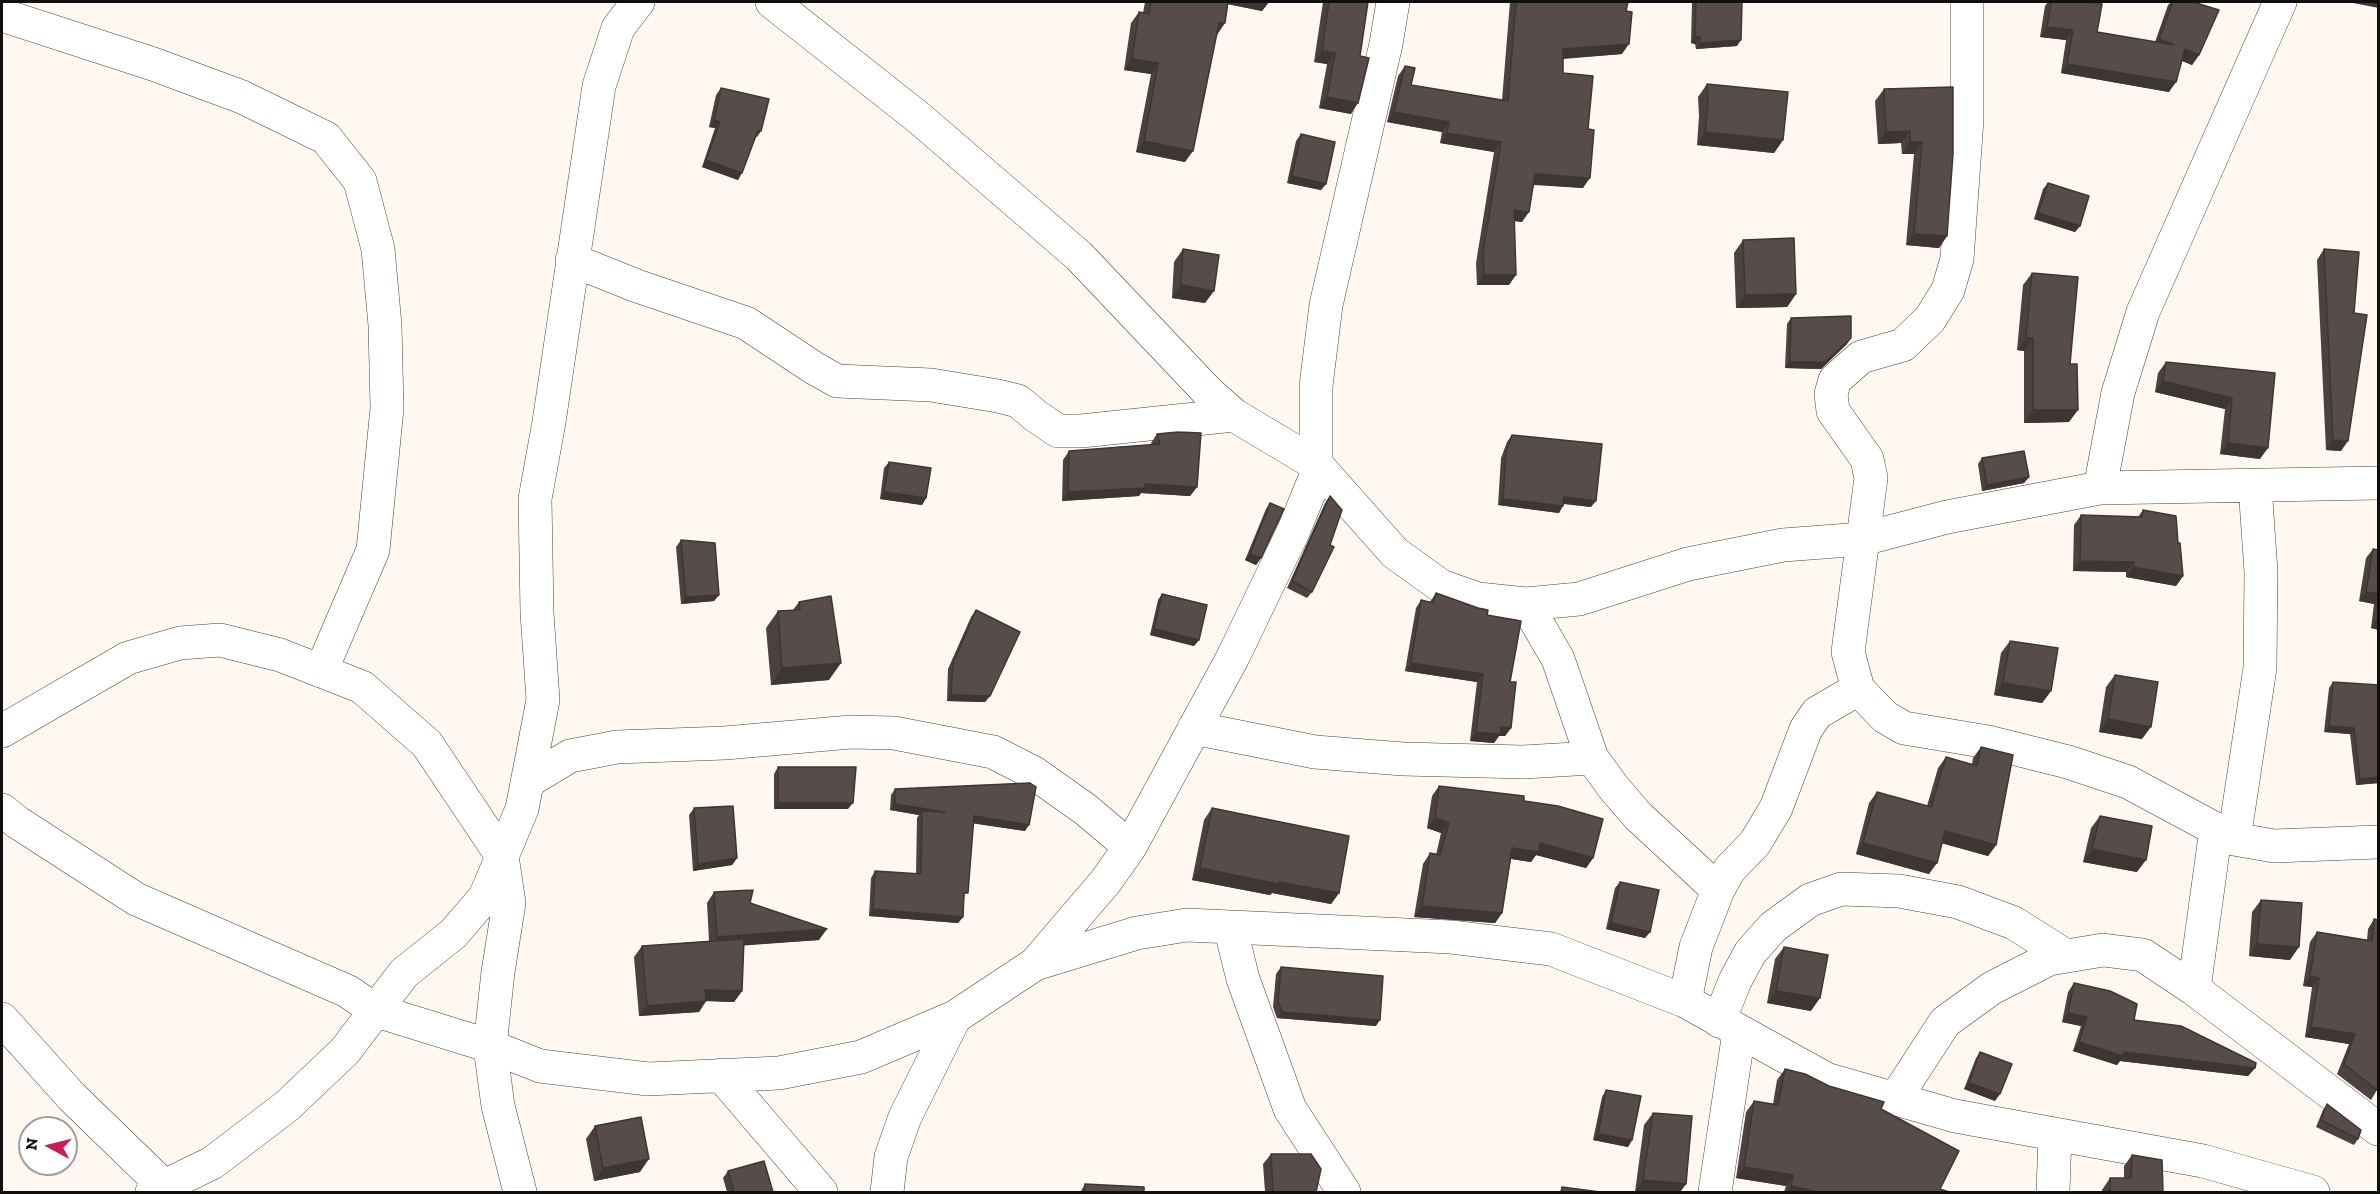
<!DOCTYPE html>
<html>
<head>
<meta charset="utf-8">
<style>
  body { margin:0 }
  #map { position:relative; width:2380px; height:1194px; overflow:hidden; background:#fff8f0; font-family:"Zilla Slab",serif }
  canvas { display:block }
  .frame { position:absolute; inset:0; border:3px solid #0f0f0f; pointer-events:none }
  .north { position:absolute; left:18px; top:1116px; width:60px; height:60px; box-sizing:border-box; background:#fff; border:2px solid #9f9f9f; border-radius:50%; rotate:277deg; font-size:16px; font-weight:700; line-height:24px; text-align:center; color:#0f0f0f }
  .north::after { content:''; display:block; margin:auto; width:21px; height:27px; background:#c71e53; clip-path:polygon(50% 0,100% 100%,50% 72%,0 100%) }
</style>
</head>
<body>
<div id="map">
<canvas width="2380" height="1194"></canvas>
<div class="frame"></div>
<div class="north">N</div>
</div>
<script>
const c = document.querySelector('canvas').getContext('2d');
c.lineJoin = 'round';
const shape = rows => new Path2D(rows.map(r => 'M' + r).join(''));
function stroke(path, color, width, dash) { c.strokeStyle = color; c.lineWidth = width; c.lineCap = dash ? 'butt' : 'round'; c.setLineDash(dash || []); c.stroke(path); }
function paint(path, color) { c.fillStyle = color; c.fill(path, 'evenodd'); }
const minor = shape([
  [772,2,919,118,1079,256,1208,392,1234,415,1316,464,1395,553,1441,586,1478,599,1526,604,1579,599,1688,564,1783,545,1863,539,1947,517,2100,488,2378,483],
  [1967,2,1967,119,1957,259,1948,290,1930,319,1903,345,1861,357,1835,380,1831,394,1833,411,1867,459,1871,478,1848,652,1858,689,1885,717,1904,728,1988,742,2068,762,2128,782,2234,839,2274,846,2378,842],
  [2,15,153,64,242,97,326,138,360,181,378,249,385,325,387,408,373,550,321,671],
  [572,260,637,286,746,323,814,368,837,381,931,385,998,396,1018,401,1036,416,1058,431,1081,431,1234,415],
  [2100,488,2118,393,2143,312,2280,2],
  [1526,604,1558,659,1592,758,1614,788,1638,816,1718,890],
  [1194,728,1315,752,1403,759,1523,762,1592,758],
  [2,731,128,658,180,643,220,640,280,655,362,687,427,744,502,856,509,903,498,972,490,1046,498,1106,520,1192],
  [527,782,570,756,617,747,725,743,851,732,894,733,993,752,1034,773,1085,809,1130,847],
  [2,810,17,822,136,899,347,991,377,1011,490,1046,540,1066,648,1079,779,1073,861,1057,955,1017,1035,964,1137,933,1187,925,1451,937,1551,949,1685,1001,1826,1079,1955,1116,2203,1161,2313,1192],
  [2234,839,2260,668,2261,572,2255,486],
  [1230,927,1243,979,1290,1109,1344,1192],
  [1035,964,1106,881,1130,847,1233,657,1293,532,1316,476,1316,386,1326,305,1386,44,1393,2],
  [2194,989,2216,829],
  [1685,1001,1696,947,1718,890,1729,870,1755,843,1776,808,1806,729,1817,713,1858,689],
  [2,1019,72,1097,170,1192],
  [1719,1021,1735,981,1750,953,1773,927,1810,900,1841,889,1899,891,1958,902,2014,923,2066,956],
  [721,1075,821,1192],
  [1895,1099,1945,1022,1992,988,2049,959,2103,950,2143,955,2194,989,2378,1129],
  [152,1192,212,1163,287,1106,345,1051,404,973,453,934,485,897,522,809,543,700,537,613,535,499,549,422,599,86,618,28,638,2],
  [887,1192,891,1157,905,1117,955,1017],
  [1715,1192,1739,1032],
  [2053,1192,2055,1134]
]);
stroke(minor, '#424242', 34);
stroke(minor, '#fff', 33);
paint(shape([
  [1145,2,1269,2,1262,11,1228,4,1217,35,1185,162,1136,152,1151,74,1124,70,1131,23,1139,12,1143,13],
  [1323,2,1368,2,1351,114,1319,108,1327,64,1314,62],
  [1510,2,1628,2,1626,11,1622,54,1563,59,1563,73,1583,188,1534,185,1522,222,1514,221,1509,285,1477,285,1476,263,1494,152,1440,143,1442,132,1387,122,1398,76,1405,66,1411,85,1502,100],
  [1692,2,1742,2,1737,46,1696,49,1695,44,1691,43],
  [2048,2,2087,2,2097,32,2155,42,2168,5,2171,2,2193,2,2199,55,2192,65,2182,61,2169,92,2061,73,2066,40,2040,37,2045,6],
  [1707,84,1783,140,1774,153,1697,145,1699,116,1698,97],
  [1953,87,1947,236,1939,248,1906,245,1914,154,1902,154,1901,143,1878,144,1875,101,1884,89],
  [721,88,757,137,756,137,738,180,702,167,715,128,709,127,716,95],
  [1301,134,1326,184,1321,190,1287,183,1296,141],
  [2048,183,2080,226,2075,232,2034,219,2043,189],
  [1743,240,1796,294,1787,307,1736,308,1734,253],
  [1183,249,1205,303,1172,298,1174,262],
  [2324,249,2341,451,2326,450,2317,260],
  [2032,273,2070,364,2069,422,2024,423,2024,351,2017,350,2023,285],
  [1791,318,1847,344,1821,369,1785,368,1787,324],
  [2166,362,2275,373,2260,459,2220,454,2225,409,2155,392,2158,373],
  [1157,434,1197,487,1190,496,1141,493,1139,496,1062,501,1063,460,1069,451,1152,445,1151,443],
  [1512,435,1591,507,1563,504,1559,513,1498,505,1501,458,1507,442],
  [1982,458,2029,477,2024,483,1982,491,1978,464],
  [889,462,926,498,922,505,880,499,884,468],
  [1330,496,1312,592,1307,598,1287,588,1325,503],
  [1270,503,1261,558,1256,565,1245,560,1266,509],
  [2143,510,2178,543,2183,576,2176,586,2126,577,2126,572,2073,571,2074,525,2081,515,2138,517],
  [681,540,719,595,714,601,681,604,676,547],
  [2373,549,2379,550,2379,630,2371,628,2374,604,2359,601,2366,558],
  [1436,593,1487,615,1510,682,1511,728,1505,736,1499,736,1494,743,1470,741,1477,682,1405,671,1416,608,1421,600,1430,602],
  [1162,594,1199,640,1194,646,1150,635,1158,600],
  [799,602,829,680,771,685,766,628,778,611,793,610],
  [976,610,990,696,985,702,947,701,948,669,971,617],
  [2010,641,2051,691,2042,703,1994,695,2001,653],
  [2115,675,2142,739,2099,732,2106,687],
  [2333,682,2379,783,2356,785,2350,734,2324,732,2329,688],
  [1981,747,1996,845,1988,856,1942,843,1929,874,1856,854,1869,803,1877,792,1927,806,1938,768,1946,757,1972,764,1973,758],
  [778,767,848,809,774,809,774,774],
  [1439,786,1524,801,1593,858,1586,868,1536,855,1531,862,1511,859,1502,913,1495,923,1414,917,1423,864,1430,853,1436,855,1441,833,1427,828,1432,796],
  [895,789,1025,831,973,823,964,899,963,917,958,923,869,916,871,878,875,871,916,874,917,818,919,815,890,810,891,795],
  [694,808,737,858,732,865,693,871,689,815],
  [1212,808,1339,893,1331,904,1272,893,1270,895,1192,880,1204,820],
  [2100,816,2137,872,2083,862,2091,828],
  [1620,882,1650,932,1645,938,1606,929,1615,888],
  [714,892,750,903,819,940,743,945,742,991,734,1002,706,1001,699,1012,639,1016,634,957,642,946,709,941,707,903],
  [2261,900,2290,960,2249,956,2252,912],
  [2374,919,2377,1090,2371,1100,2337,1074,2349,1044,2305,1037,2312,987,2303,986,2310,942,2317,932,2367,940,2368,929],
  [1784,947,1811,1011,1767,1003,1775,959],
  [1281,967,1376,1026,1277,1018,1273,1007,1276,974],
  [2074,983,2134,1020,2255,1068,2248,1076,2120,1061,2117,1065,2073,1051,2081,1026,2062,1022,2068,992],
  [1980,1052,1995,1101,1964,1089,1976,1058],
  [1785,1069,1829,1086,1881,1109,1940,1189,1949,1192,1784,1192,1786,1186,1736,1178,1746,1112,1754,1101,1773,1104,1777,1080],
  [1606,1090,1632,1140,1628,1147,1593,1140,1602,1097],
  [2327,1104,2358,1139,2354,1145,2316,1127,2323,1110],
  [1653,1113,1686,1184,1680,1192,1635,1192,1644,1125],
  [595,1126,640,1172,594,1181,586,1139],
  [1271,1154,1316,1192,1265,1192,1263,1164],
  [2132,1155,2163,1192,2102,1192,2102,1190,2110,1178,2124,1178,2124,1166],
  [728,1171,773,1192,727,1192,723,1178],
  [1085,1184,1144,1192,1081,1192,1081,1191]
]), '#4c4140');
paint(shape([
  [1223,2,1269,2,1262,11,1222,3],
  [2348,2,2379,2,2379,8],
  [1219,23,1225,23,1217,35],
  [2047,27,2073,30,2066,40,2040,37],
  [1695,36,1700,37,1695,44,1691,43],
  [2159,39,2174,45,2153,49],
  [1741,40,1737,46,1696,49,1700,43],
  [1629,44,1622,54,1556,59,1563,49],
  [2185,49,2199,55,2192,65,2178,59],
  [1322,51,1335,53,1327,64,1314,62],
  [1132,59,1158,63,1151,74,1124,70],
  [2067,64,2176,82,2169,92,2061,73],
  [1327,97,1358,103,1351,114,1319,108],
  [1394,112,1449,122,1442,132,1387,122],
  [714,120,720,122,715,128,709,127],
  [758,130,761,131,757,137,754,136],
  [1910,131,1901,143,1878,144,1886,132],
  [1705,132,1783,140,1774,153,1697,145],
  [1447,133,1501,142,1494,152,1440,143],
  [1144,141,1193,151,1185,162,1136,152],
  [1910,142,1922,142,1914,154,1902,154],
  [706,160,742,173,738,180,702,167],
  [1535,174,1590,178,1583,188,1528,184],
  [1292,176,1326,184,1321,190,1287,183],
  [1514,210,1529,212,1522,222,1507,220],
  [2038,213,2080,226,2075,232,2034,219],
  [1914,234,1947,236,1939,248,1906,245],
  [1484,275,1516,275,1509,285,1477,285],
  [1181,285,1214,291,1205,303,1172,298],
  [1796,294,1787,307,1736,308,1745,295],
  [1851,338,1847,344,1821,369,1785,368,1790,362],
  [2026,338,2033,338,2024,351,2017,350],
  [2163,381,2232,398,2225,409,2155,392],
  [2033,410,2078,410,2069,422,2024,423],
  [2333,440,2348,441,2341,451,2326,450],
  [2228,443,2268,448,2260,459,2220,454],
  [2029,477,2024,483,1982,491,1987,485],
  [1145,484,1197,487,1190,496,1141,493,1139,496,1062,501,1068,492],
  [884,492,926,498,922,505,880,499],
  [1564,497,1596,501,1591,507,1560,503],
  [1503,499,1563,506,1559,513,1498,505],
  [1250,554,1261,558,1256,565,1245,560],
  [2080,561,2134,562,2126,572,2073,571],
  [2133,567,2183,576,2176,586,2126,577],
  [2366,592,2379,594,2379,598,2374,604,2359,601],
  [719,595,714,601,681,604,686,597],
  [2377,619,2379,619,2379,630,2371,628],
  [1154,629,1199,640,1194,646,1150,635],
  [841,663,829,680,771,685,782,668],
  [1411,663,1483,674,1477,682,1405,671],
  [2003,683,2051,691,2042,703,1994,695],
  [951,695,990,696,985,702,947,701],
  [2108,719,2151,727,2142,739,2099,732],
  [2329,726,2354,728,2350,734,2324,732],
  [1501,727,1511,728,1505,736,1499,736,1494,743,1470,741,1476,732],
  [2379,777,2379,783,2356,785,2360,779],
  [778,803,853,803,848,809,774,809],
  [895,804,945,812,922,811,919,815,890,810],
  [974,816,1029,825,1025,831,970,823],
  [1435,818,1449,823,1441,833,1427,828],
  [1945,831,1996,845,1988,856,1937,842],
  [1540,843,1593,858,1586,868,1536,855,1531,862,1505,858,1512,848],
  [1863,843,1937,863,1929,874,1856,854],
  [2092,849,2146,860,2137,872,2083,862],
  [737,858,732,865,693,871,698,864],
  [1200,868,1279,882,1339,893,1331,904,1272,893,1270,895,1192,880],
  [1422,906,1502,913,1495,923,1414,917],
  [873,909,963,917,958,923,869,916],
  [1611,923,1650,932,1645,938,1606,929],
  [827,929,819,940,710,948,717,937],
  [2257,944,2299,947,2290,960,2249,956],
  [2310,976,2319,978,2312,987,2303,986],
  [705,990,742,991,734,1002,706,1001,699,1012,639,1016,647,1006],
  [1776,991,1820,998,1811,1011,1767,1003],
  [1282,1012,1380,1020,1376,1026,1277,1018],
  [2068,1013,2087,1017,2081,1026,2062,1022],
  [2311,1027,2355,1034,2349,1044,2305,1037],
  [2079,1042,2255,1068,2248,1076,2120,1061,2117,1065,2073,1051],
  [1969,1083,2000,1094,1995,1101,1964,1089],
  [1598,1134,1632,1140,1628,1147,1593,1140],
  [649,1159,640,1172,594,1181,603,1168],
  [1744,1167,1793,1175,1786,1186,1736,1178],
  [1643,1180,1686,1184,1680,1192,1635,1192],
  [1791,1186,1818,1192,1786,1192]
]), '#3e3534');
const building = shape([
  [1151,2,1228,2,1225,23,1219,23,1193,151,1144,141,1158,63,1132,59,1139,12,1149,14,1151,2],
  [1329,2,1368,2,1360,56,1369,58,1358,103,1327,97,1335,53,1322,51,1329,2],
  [1516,2,1628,2,1626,11,1632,12,1629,44,1563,49,1563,73,1593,76,1588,129,1594,130,1590,178,1535,174,1529,212,1514,210,1516,275,1484,275,1483,253,1501,142,1447,133,1449,122,1394,112,1405,66,1415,68,1411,85,1508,101,1516,2],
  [1696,2,1742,2,1741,40,1700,43,1700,37,1695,36,1696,2],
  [2051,2,2087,2,2102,4,2097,32,2174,45,2159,39,2173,2,2193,2,2219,10,2199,55,2185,49,2176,82,2067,64,2073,30,2047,27,2051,2],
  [1707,84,1788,92,1783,140,1705,132,1708,103,1707,84],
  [1953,87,1953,154,1947,236,1914,234,1922,142,1910,142,1910,131,1886,132,1884,89,1953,87],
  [721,88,769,99,761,131,758,130,742,173,706,160,720,122,714,120,721,88],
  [1301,134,1335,142,1326,184,1292,176,1301,134],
  [2048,183,2089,196,2080,226,2038,213,2048,183],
  [1794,238,1796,294,1745,295,1743,240,1794,238],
  [1183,249,1219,255,1214,291,1181,285,1183,249],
  [2324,249,2359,252,2354,313,2367,315,2348,441,2333,440,2324,249],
  [2032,273,2078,277,2070,364,2077,364,2078,410,2033,410,2033,338,2026,338,2032,273],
  [1851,316,1851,338,1825,362,1790,362,1791,318,1851,316],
  [2166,362,2275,373,2268,448,2228,443,2232,398,2163,381,2166,362],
  [1178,432,1201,433,1197,487,1145,484,1145,488,1068,492,1069,451,1160,444,1157,434,1178,432],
  [1512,435,1602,444,1596,501,1564,497,1563,506,1503,499,1506,452,1512,435],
  [2024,451,2029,477,1987,485,1982,458,2024,451],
  [889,462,931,468,926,498,884,492,889,462],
  [1330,496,1342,510,1330,545,1334,547,1312,592,1292,581,1330,496],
  [1270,503,1284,509,1261,558,1250,554,1270,503],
  [2143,510,2176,516,2178,543,2180,543,2183,576,2133,567,2134,562,2080,561,2081,515,2142,517,2143,510],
  [681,540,715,543,719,595,686,597,681,540],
  [2373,549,2379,550,2379,594,2366,592,2373,549],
  [1436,593,1478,608,1488,610,1487,615,1521,621,1510,682,1516,682,1511,728,1501,727,1500,734,1476,732,1483,674,1411,663,1421,600,1433,603,1436,593],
  [1162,594,1207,605,1199,640,1154,629,1162,594],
  [831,596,841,663,782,668,778,611,800,610,799,602,831,596],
  [976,610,1020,632,990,696,951,695,953,663,976,610],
  [2010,641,2058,648,2051,691,2003,683,2010,641],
  [2115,675,2158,682,2151,727,2108,719,2115,675],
  [2333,682,2379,685,2379,777,2360,779,2354,728,2329,726,2333,682],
  [1981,747,2013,755,1996,845,1945,831,1937,863,1863,843,1877,792,1931,807,1946,757,1977,766,1981,747],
  [778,767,856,767,853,803,778,803,778,767],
  [1030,783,1036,787,1029,825,974,816,968,893,964,893,963,917,873,909,875,871,921,874,922,811,945,812,895,804,895,789,1030,783],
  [1439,786,1524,796,1524,801,1558,806,1603,819,1593,858,1540,843,1539,852,1512,848,1502,913,1422,906,1430,853,1440,855,1449,823,1435,818,1439,786],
  [733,806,737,858,698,864,694,808,733,806],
  [1212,808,1349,836,1339,893,1279,882,1278,884,1200,868,1212,808],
  [2100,816,2152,826,2146,860,2092,849,2100,816],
  [1620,882,1659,890,1650,932,1611,923,1620,882],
  [753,890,750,903,827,929,717,937,714,892,753,890],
  [2261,900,2302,903,2299,947,2257,944,2261,900],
  [2374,919,2379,920,2379,1087,2377,1090,2344,1064,2355,1034,2311,1027,2319,978,2310,976,2317,932,2372,941,2374,919],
  [744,939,742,991,705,990,706,1001,647,1006,642,946,744,939],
  [1784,947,1828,955,1820,998,1776,991,1784,947],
  [1281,967,1383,976,1380,1020,1282,1012,1278,1001,1281,967],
  [2074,983,2110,991,2137,1004,2134,1020,2181,1026,2256,1063,2255,1068,2124,1052,2123,1056,2079,1042,2087,1017,2068,1013,2074,983],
  [1980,1052,2012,1064,2000,1094,1969,1083,1980,1052],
  [1785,1069,1805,1074,1829,1086,1884,1102,1881,1109,1959,1151,1940,1189,1949,1192,1818,1192,1791,1186,1793,1175,1744,1167,1754,1101,1778,1105,1785,1069],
  [1606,1090,1641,1096,1632,1140,1598,1134,1606,1090],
  [2327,1104,2361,1130,2358,1139,2321,1120,2327,1104],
  [1653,1113,1692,1116,1686,1184,1643,1180,1653,1113],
  [641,1117,649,1159,603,1168,595,1126,641,1117],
  [1271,1154,1311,1154,1321,1169,1316,1192,1273,1192,1271,1154],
  [2132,1155,2162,1160,2163,1192,2110,1192,2110,1178,2131,1178,2132,1155],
  [764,1161,773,1192,734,1192,728,1171,764,1161],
  [1085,1184,1144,1187,1144,1192,1085,1192,1085,1184],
  [1562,1187,1600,1192,1561,1192,1562,1187]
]);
paint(building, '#584c4a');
stroke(building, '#3e3534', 1.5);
</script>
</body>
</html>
